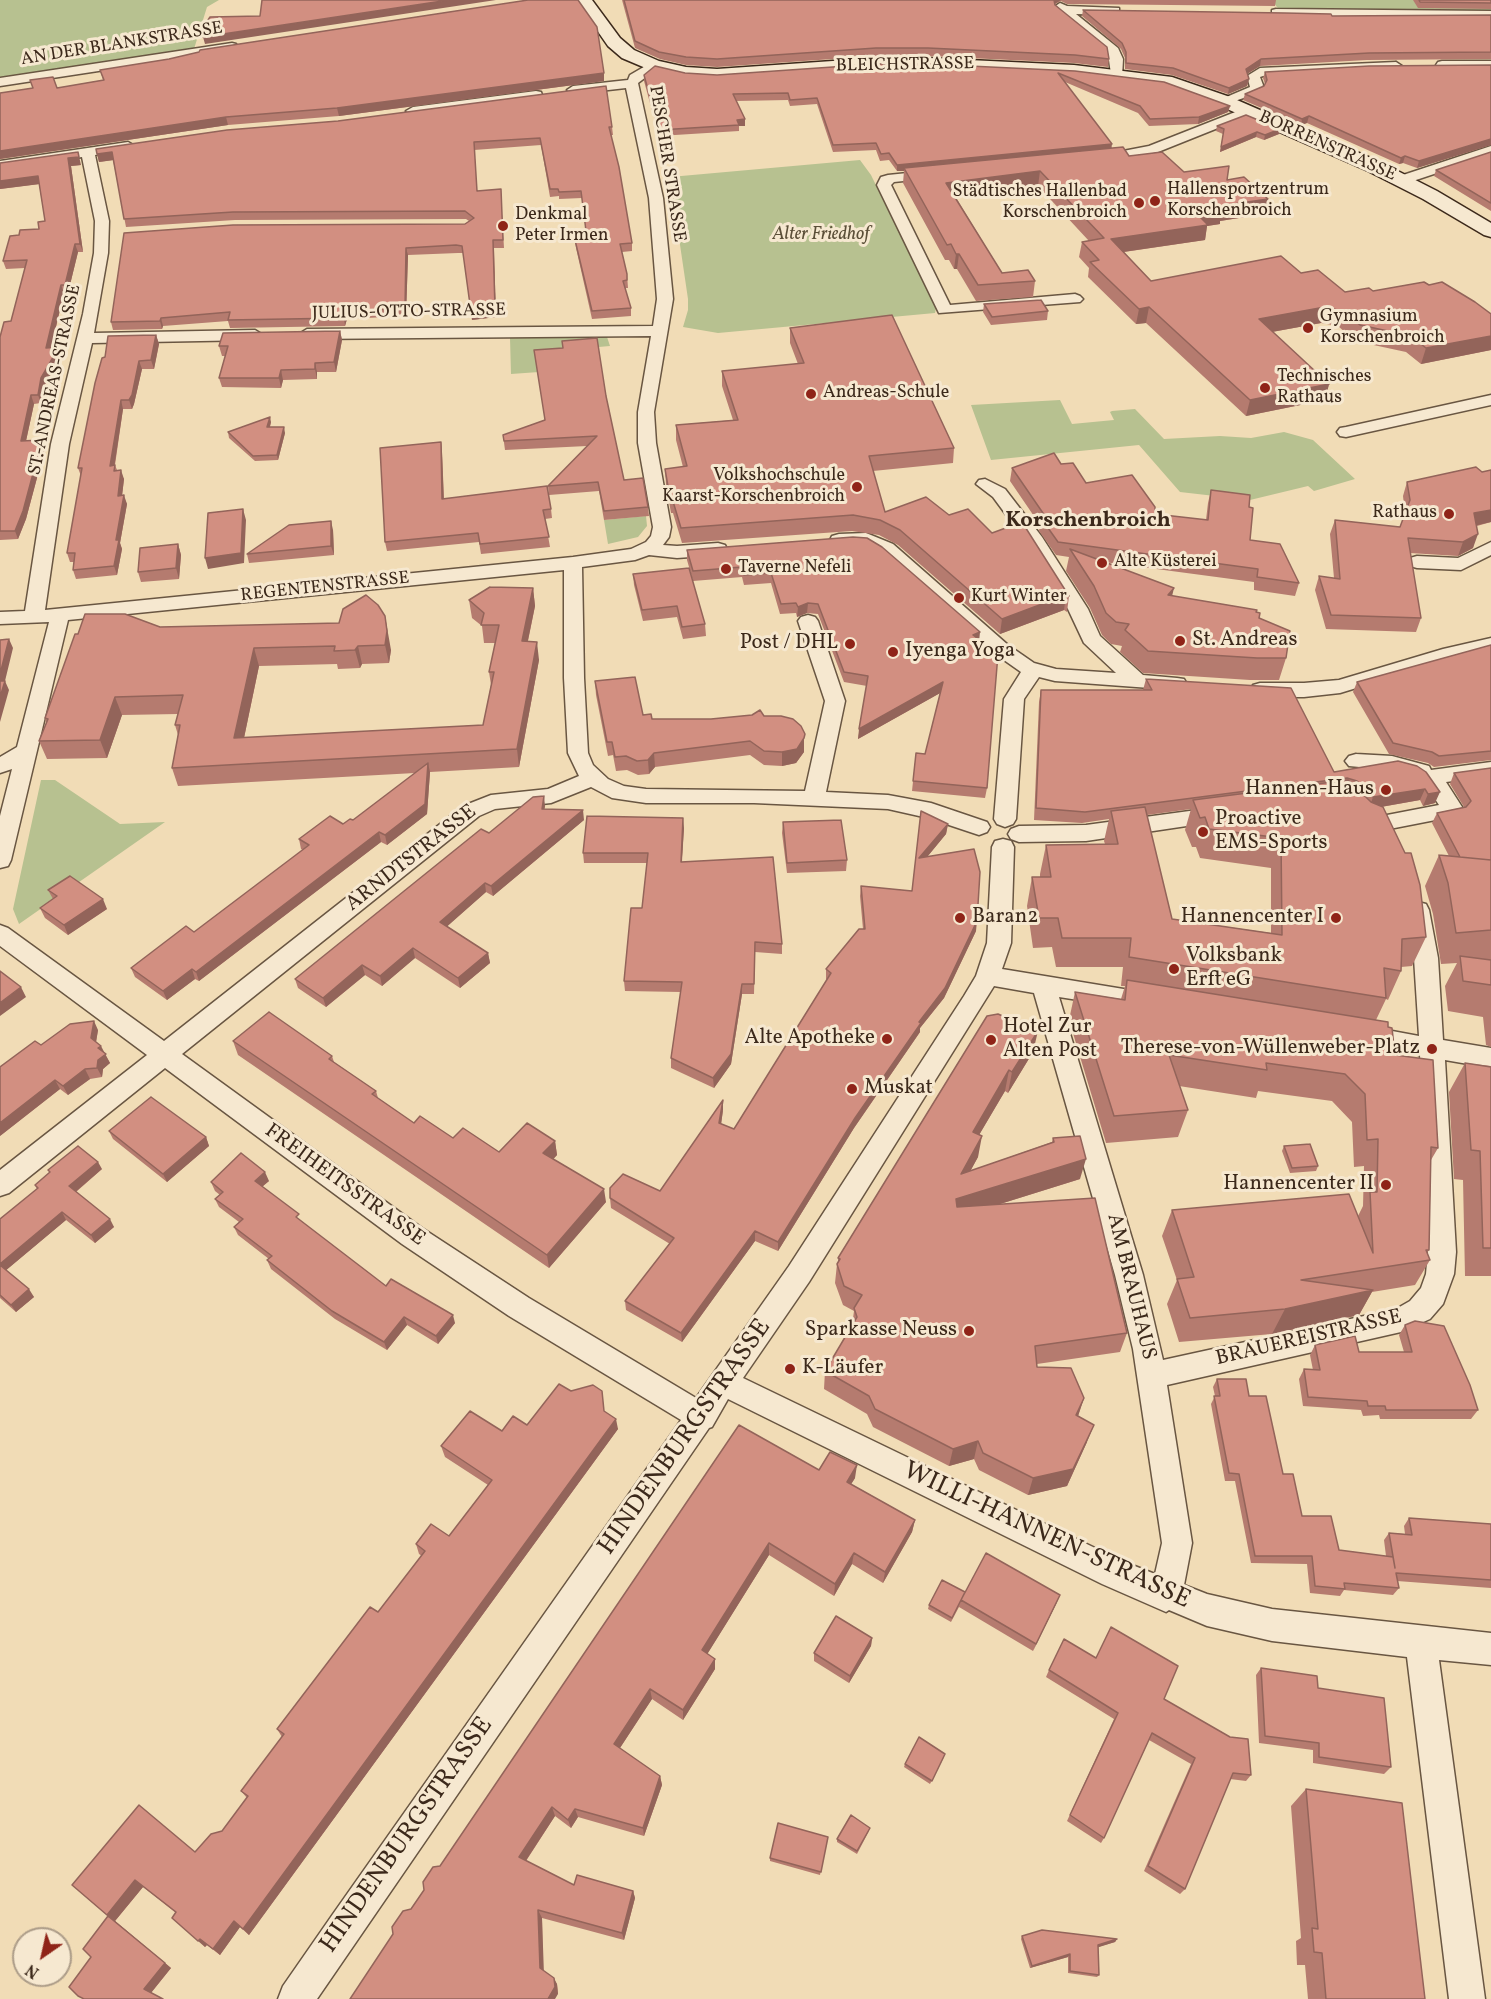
<!DOCTYPE html>
<html>
<head>
<meta charset="utf-8">
<style>
  body { margin:0 }
  #map { position:relative; width:1491px; height:1999px; overflow:hidden; background:#f1dcb6; font-family:Vollkorn,serif }
  canvas { display:block }
  .north { position:absolute; left:12px; top:1927px; width:60px; height:60px; box-sizing:border-box; background:#f6e8d0; border:2px solid #ac9c88; border-radius:50%; rotate:214deg; font-size:16px; font-weight:700; line-height:24px; text-align:center; color:#3c291b }
  .north::after { content:''; display:block; margin:auto; width:21px; height:27px; background:#8f2418; clip-path:polygon(50% 0,100% 100%,50% 72%,0 100%) }
</style>
</head>
<body>
<div id="map">
<canvas width="1491" height="1999"></canvas>
<div class="north">N</div>
</div>
<script>
const c = document.querySelector('canvas').getContext('2d');
c.lineJoin = 'round';
function paint(path, color) { c.fillStyle = color; c.fill(path, 'evenodd'); }
const shape = rows => new Path2D(rows.map(r => 'M' + r).join(''));
function stroke(path, color, width, dash) { c.strokeStyle = color; c.lineWidth = width; c.lineCap = dash ? 'butt' : 'round'; c.setLineDash(dash || []); c.stroke(path); }
function drawText(font, color, halo, rows, align = 'center') {
  c.font = font + ' Vollkorn,serif'; c.lineWidth = 6; c.setLineDash([]); c.textBaseline = 'middle'; c.strokeStyle = halo; c.fillStyle = color; for (const [text, x, y, turn = 0] of rows) {
    c.save(); c.translate(x, y); c.rotate((+turn || 0) * Math.PI / 180); c.textAlign = isNaN(turn) ? turn : align; if (halo) c.strokeText(text, 0, 0); c.fillText(text, 0, 0); c.restore();
  }
}
paint(shape([
  [0,0,219,0,207,7,194,49,0,78],
  [1272,0,1491,0,1491,12,1279,10],
  [860,160,871,175,936,308,935,313,718,333,683,327,688,310,688,299,670,177],
  [607,337,610,346,564,350,567,370,511,374,510,338],
  [1060,400,1072,424,1114,420,1110,412,1112,411,1135,409,1164,439,1220,436,1251,438,1284,432,1313,440,1355,479,1314,491,1308,486,1250,500,1180,492,1139,445,991,460,971,405],
  [646,516,647,526,638,537,608,544,604,520],
  [41,780,55,780,120,824,165,822,19,924,13,909]
]), '#b7c190');
const street = shape([
  [1060,3,1067,6,1119,8,1119,14,1115,15,1076,14,1118,48,1123,59,1122,77,1117,78,1111,74,1108,53,1056,10,1054,7,1060,3],
  [1276,9,1491,11,1491,19,1272,16,1272,10,1276,9],
  [232,43,236,44,238,47,236,50,0,86,0,78,232,43],
  [654,61,660,65,658,68,638,83,663,198,673,299,654,412,656,443,671,527,669,537,663,545,677,546,718,543,725,545,727,549,725,553,718,555,677,558,649,555,635,560,582,567,584,678,588,753,593,765,608,779,624,786,646,789,805,791,825,701,798,621,801,617,808,615,815,617,818,621,845,701,826,792,888,795,931,803,987,822,990,827,987,832,979,835,928,818,888,809,754,803,646,803,612,798,591,787,551,803,495,809,479,816,182,1054,422,1228,529,1298,696,1398,789,1266,964,996,976,976,987,943,992,847,995,841,1003,839,1011,841,1014,847,1011,943,1002,969,1154,994,1163,996,1166,1003,1163,1010,1154,1012,1059,997,1143,1275,1163,1360,1396,1309,1410,1301,1421,1288,1426,1274,1428,1252,1420,1055,1360,1045,1351,1042,1348,1035,1351,1028,1360,1025,1419,1036,1414,958,1407,910,1410,904,1418,902,1426,904,1429,910,1438,958,1443,1040,1491,1048,1491,1068,1445,1060,1456,1252,1454,1274,1443,1304,1430,1319,1401,1332,1167,1385,1192,1543,1184,1585,1207,1594,1272,1609,1491,1633,1491,1665,1439,1660,1485,1999,1449,1999,1407,1657,1272,1641,1207,1626,1169,1610,1166,1612,1102,1584,728,1399,712,1427,709,1428,317,1999,278,1999,283,1986,333,1914,681,1420,509,1316,402,1244,165,1068,9,1193,0,1196,0,1170,147,1055,0,946,0,925,8,928,164,1041,463,806,491,795,548,789,579,776,568,753,564,678,564,570,68,620,11,860,8,866,0,868,0,816,12,769,0,773,0,757,17,747,49,622,0,624,0,612,25,611,51,444,83,314,94,253,95,221,82,157,0,169,0,161,128,142,135,146,128,150,95,155,109,221,108,253,94,333,255,330,263,335,255,340,92,343,69,444,45,610,573,557,631,549,646,542,651,536,653,527,638,443,638,412,651,336,307,339,299,334,307,329,653,326,657,299,649,198,626,88,573,94,567,90,573,86,628,80,630,75,654,61],
  [994,986,1034,993,1115,1275,1133,1349,1162,1543,1155,1574,1122,1561,743,1378,809,1282,994,986],
  [1442,61,1491,61,1491,69,1438,68,1436,65,1438,62,1442,61],
  [1396,62,1402,66,1400,69,1263,76,1260,77,1263,85,1260,92,1224,105,1217,101,1250,87,1247,76,1260,68,1396,62],
  [536,91,541,92,542,95,541,98,413,115,406,111,413,107,536,91],
  [1248,107,1255,111,1253,114,1158,152,1097,164,1090,160,1097,156,1149,146,1248,107],
  [1491,146,1491,155,1407,183,1402,184,1395,180,1397,177,1491,146],
  [937,170,942,171,944,174,942,177,894,182,891,185,950,305,1075,294,1080,296,1083,299,1080,302,939,313,877,185,881,177,888,175,937,170],
  [1491,395,1491,405,1346,437,1340,436,1337,432,1340,428,1346,427,1491,395],
  [985,479,1005,489,1042,537,1088,609,1100,636,1143,675,1177,678,1184,679,1187,684,1184,689,1177,690,1055,681,1039,677,1024,699,1016,819,1013,824,1005,827,997,824,994,819,1004,699,1021,672,994,653,879,552,863,545,839,546,832,544,830,540,832,536,839,534,866,533,893,544,1008,645,1034,663,1056,669,1116,673,1084,643,1068,609,1027,543,993,497,976,484,979,480,985,479],
  [1491,542,1491,555,1461,570,1417,568,1410,566,1408,562,1410,558,1417,556,1458,558,1491,542],
  [1491,638,1491,650,1454,658,1340,693,1304,697,1260,697,1253,695,1250,690,1253,685,1260,683,1304,683,1339,680,1443,649,1491,638],
  [1356,754,1392,756,1429,766,1431,770,1491,762,1491,776,1446,782,1464,810,1461,815,1369,833,1361,830,1358,825,1361,820,1439,805,1421,778,1392,770,1349,766,1345,761,1349,756,1356,754],
  [1219,807,1227,810,1230,815,1227,820,1086,841,1019,842,1011,839,1008,834,1011,829,1019,826,1086,825,1219,807]
]);
const secondary = shape([
  [576,0,592,0,620,38,634,50,659,61,686,67,717,69,876,58,927,58,1074,65,1172,77,1230,97,1382,163,1437,191,1491,223,1491,237,1484,235,1423,199,1368,171,1218,105,1163,86,1074,75,927,68,876,68,717,79,686,77,648,69,622,58,608,46,576,0]
]);
stroke(street, '#695642', 3);
stroke(secondary, '#3c291b', 3);
paint(street, '#f6e8d0');
paint(secondary, '#f6e8d0');
paint(shape([
  [622,0,1276,0,1275,6,1067,4,1061,1,1055,4,1109,59,1108,67,1074,63,927,56,876,56,717,67,686,65,660,59,635,48],
  [1413,0,1491,0,1491,9,1418,8],
  [1083,10,1332,16,1491,15,1491,59,1367,60,1260,66,1247,74,1249,79,1247,86,1228,94,1172,75,1125,69,1125,58,1121,49,1082,16],
  [1491,65,1491,145,1417,168,1403,163,1399,164,1307,123,1301,125,1243,100,1245,94,1264,86,1265,84,1263,78,1265,72],
  [100,70,604,81,339,116,228,125,0,159,0,93,57,88,103,80],
  [1075,71,1230,106,1228,112,1198,124,1149,126,1138,113,1065,82,1112,148,1129,156,1184,172,1227,180,1264,214,1220,221,1220,224,1207,226,1205,240,1124,252,1151,281,1301,273,1345,292,1373,291,1429,285,1491,314,1491,350,1421,364,1406,352,1355,341,1338,326,1321,323,1272,332,1329,384,1325,400,1246,416,1146,323,1136,324,1088,277,1089,268,1079,257,1082,242,1089,241,1038,186,955,196,1002,273,1035,281,1033,297,976,301,957,269,954,269,949,260,945,260,903,183,904,171,897,171,889,160,880,161,876,150,833,152,817,104,790,106,788,100,736,101,745,126,739,126,739,131,659,136,644,81,644,75,685,73,717,75],
  [1217,126,1280,129,1279,134,1264,140,1256,137,1220,152,1223,134,1216,131],
  [612,127,613,135,611,135,632,243,632,251,622,252,627,274,628,288,625,288,631,308,631,316,592,319,576,248,575,240,587,239,582,198,559,199,559,196,550,197,541,145,474,150,477,191,501,197,504,248,494,248,496,317,472,320,463,253,458,253,408,255,406,316,347,319,345,326,230,328,228,321,163,326,162,329,113,330,111,322,465,224,469,221,466,219,235,220,126,227,113,160,99,162,96,149],
  [1491,152,1491,211,1434,176,1436,170],
  [0,163,81,165,71,166,83,252,78,252,68,293,64,293,51,348,59,347,62,356,44,386,41,403,34,404,26,441,42,440,45,448,26,519,18,539,0,540,0,337,11,321,25,268,6,269,3,261,19,235,39,229,45,221,39,184,0,189],
  [984,304,1048,311,1047,320,991,325,983,312],
  [790,328,954,448,953,463,873,471,885,512,949,515,992,533,1069,596,1067,612,1064,610,1000,634,898,545,879,535,852,531,682,543,673,513,671,513,666,484,665,469,683,467,676,440,676,425,733,420,722,386,722,371,798,364,790,343],
  [340,331,342,340,336,372,317,372,317,379,283,380,281,388,222,387,219,378,225,356,222,356,219,346],
  [156,335,159,344,154,369,142,369,134,404,132,409,123,409,115,465,117,470,124,479,122,495,127,504,120,543,122,549,117,575,76,579,73,570,74,562,70,562,67,553,81,476,78,468,105,357],
  [534,350,606,396,624,480,648,507,649,516,604,520,599,491,549,495,548,486,587,446,505,450,503,435,545,420],
  [271,422,270,427,285,433,278,460,255,461,229,438,228,432],
  [441,442,442,452,444,498,551,509,552,518,545,519,550,547,481,554,479,542,387,551,385,542],
  [1061,464,1086,483,1155,514,1206,520,1208,503,1211,490,1249,507,1250,540,1299,583,1295,596,1254,590,1254,582,1104,562,1172,596,1256,612,1286,658,1279,680,1250,680,1143,673,1120,652,1122,646,1111,644,1102,635,1090,608,1066,571,1069,557,1056,555,1039,531,1040,525,1010,481,1012,468],
  [1407,482,1491,522,1477,526,1473,548,1458,556,1410,553,1421,618,1416,632,1326,629,1315,590,1319,576,1334,578,1330,534,1335,520,1400,527,1405,514,1403,496],
  [333,530,334,555,249,563,247,554],
  [853,537,979,640,987,788,985,798,912,791,916,753,925,754,940,693,858,739,867,686,844,682,818,614,807,613,797,617,796,613,780,614,771,583,744,585,742,577,693,581,687,560,687,550],
  [178,544,181,555,179,579,141,582,138,572],
  [633,574,705,624,706,636,683,639,677,617,643,621,634,585],
  [533,588,535,606,528,641,539,660,519,767,430,772,427,814,387,845,381,842,199,981,195,979,167,1000,135,977,131,968,194,932,303,850,301,849,299,839,353,820,415,773,178,786,172,768,178,735,175,725,178,714,122,715,107,758,47,759,39,741,46,723,45,718,160,627,339,623,343,609,391,650,389,663,362,664,360,668,338,669,337,664,259,666,244,738,483,725,491,685,489,672,495,643,484,643,482,626,472,618,469,600],
  [1491,645,1491,760,1434,767,1428,763,1389,754,1353,692,1357,682],
  [1146,679,1334,772,1417,766,1435,803,1423,806,1420,800,1381,807,1426,937,1412,966,1401,967,1401,971,1388,1000,1386,999,1376,1020,1388,1027,1395,1055,1438,1148,1431,1160,1429,1250,1427,1253,1430,1260,1415,1285,1372,1292,1359,1315,1272,1334,1179,1342,1167,1304,1177,1280,1162,1236,1172,1210,1358,1216,1363,1206,1364,1166,1354,1167,1352,1122,1332,1101,1258,1091,1256,1098,1179,1086,1188,1110,1178,1137,1106,1143,1069,1020,1075,992,1121,999,1125,986,1121,986,1123,967,1056,967,1052,947,1033,948,1027,906,1032,877,1040,877,1040,874,1046,845,1105,844,1104,841,1109,819,1082,823,1034,820,1039,702,1041,690,1143,690],
  [1191,809,1185,830,1192,847,1196,847,1200,858,1271,868,1271,933,1172,919,1147,815],
  [595,681,643,715,652,719,711,719,764,716,804,752,796,763,782,766,764,765,750,755,655,767,649,774,638,775,627,770,616,771,613,755,608,756,596,695],
  [1491,768,1491,1047,1486,1045,1483,1017,1448,1011,1445,986,1457,963,1441,964,1433,914,1425,886,1439,855,1449,856,1432,823,1437,813,1464,807,1450,784,1454,773],
  [545,806,544,809,584,820,493,896,486,892,447,926,488,953,490,963,460,988,415,958,382,986,365,975,326,1007,298,988,295,979,489,833],
  [921,811,948,824,946,834,927,857,976,931,944,998,920,1028,920,1032,854,1128,778,1251,755,1241,682,1342,626,1310,625,1301,670,1244,611,1208,610,1198,660,1191,723,1110,721,1124,734,1129,827,980,826,979,826,969,863,929,860,896,861,886,912,891],
  [783,822,847,860,846,871,787,873,782,833],
  [684,828,682,862,782,944,782,954,755,952,754,994,742,994,731,1064,714,1088,671,1068,671,1058,681,992,625,991,624,981,642,908,647,863,584,863,583,853],
  [48,890,107,909,68,935,45,918,40,908,53,899],
  [987,1016,1033,1052,1008,1093,1005,1091,979,1135,978,1157,970,1171,1052,1142,1053,1138,1080,1179,1000,1204,1127,1333,1120,1352,1037,1364,1037,1367,1084,1398,1078,1416,1087,1442,1067,1486,1028,1495,979,1470,974,1459,949,1466,873,1427,867,1414,824,1389,825,1371,852,1326,854,1311,843,1305,835,1283,837,1264,838,1262,838,1258],
  [98,1030,96,1042,104,1053,110,1063,103,1069,102,1077,90,1079,68,1095,60,1089,0,1136,41,1045],
  [233,1041,332,1056,334,1062,376,1091,378,1098,414,1123,453,1138,499,1152,555,1141,557,1155,553,1159,606,1202,549,1268,238,1055],
  [1465,1063,1491,1066,1491,1276,1465,1276,1463,1180,1454,1179,1449,1092],
  [109,1131,206,1137,209,1146,167,1182,113,1139],
  [1284,1146,1318,1166,1316,1171,1290,1173,1282,1151],
  [102,1169,76,1192,114,1227,95,1243,66,1220,6,1270,34,1297,16,1312,0,1298,0,1219,37,1189,35,1185,50,1173,48,1170],
  [269,1181,262,1187,301,1221,386,1286,455,1323,438,1344,407,1325,387,1350,335,1319,271,1269,267,1260,269,1259,238,1235,234,1227,239,1222,219,1207,215,1199,220,1195,215,1191,211,1182],
  [1405,1325,1478,1410,1471,1419,1380,1419,1379,1415,1363,1416,1361,1410,1303,1406,1299,1379,1304,1369,1313,1370,1310,1355,1315,1345,1359,1352,1404,1352,1399,1335],
  [1217,1379,1249,1396,1283,1474,1302,1516,1339,1550,1386,1556,1384,1540,1389,1533,1405,1534,1404,1526,1409,1518,1491,1524,1491,1588,1397,1581,1399,1588,1393,1595,1344,1590,1340,1596,1310,1593,1307,1564,1251,1563,1235,1481,1225,1481,1211,1404,1215,1396,1213,1387],
  [605,1412,618,1429,249,1935,240,1927,220,1955,207,1945,205,1947,176,1913,143,1887,115,1921,171,1968,151,1993,83,1999,91,1957,108,1916,72,1885,195,1852,222,1831,247,1798,241,1791,282,1737,277,1729,378,1612,422,1556,419,1554,416,1544,449,1536,488,1485,445,1457,441,1446,527,1425],
  [819,1470,855,1478,851,1484,915,1520,912,1532,883,1583,852,1564,834,1596,769,1555,707,1654,715,1659,715,1669,683,1720,652,1699,620,1748,660,1776,662,1785,644,1836,578,1817,571,1828,555,1816,526,1861,574,1885,633,1891,635,1898,624,1940,542,1918,543,1971,557,1984,558,1994,411,1909,440,1866],
  [965,1592,1057,1602,1033,1651,959,1607,951,1622,928,1609,929,1605],
  [872,1638,871,1646,849,1683,814,1661,814,1653],
  [1261,1668,1318,1688,1391,1767,1384,1774,1313,1763,1313,1750,1259,1743,1256,1675],
  [1049,1670,1164,1699,1251,1775,1246,1781,1230,1779,1185,1889,1180,1894,1144,1871,1191,1764,1149,1740,1104,1838,1101,1843,1067,1821,1114,1719,1046,1677],
  [944,1757,930,1784,904,1767,905,1764],
  [1306,1789,1425,1999,1308,1999,1305,1965,1297,1965,1296,1941,1301,1938,1291,1806],
  [869,1831,857,1854,837,1842,837,1839],
  [828,1837,820,1875,770,1861,770,1858],
  [1022,1936,1117,1939,1115,1942,1098,1947,1099,1975,1097,1977,1068,1973,1068,1957,1030,1968,1021,1939]
]), '#b57b6f');
paint(shape([
  [449,0,496,0,205,44,203,37],
  [1053,0,1061,0,1053,5],
  [1261,59,1260,66,1245,75,1246,69],
  [604,73,604,81,339,116,337,108],
  [1249,79,1247,86,1228,94,1229,88],
  [1230,106,1228,112,1198,124,1199,117],
  [1309,116,1307,123,1301,125,1302,119],
  [226,117,228,125,0,159,0,151],
  [745,119,745,126,739,126,737,120],
  [1280,129,1279,134,1264,140,1265,135],
  [1257,132,1256,137,1220,152,1221,147],
  [1491,139,1491,145,1417,168,1419,161],
  [1112,144,1111,151,904,168,904,171,897,171,897,165],
  [78,152,81,165,71,166,83,252,80,244,68,158],
  [112,152,114,160,99,162,97,154],
  [1405,156,1403,163,1399,164,1401,158],
  [1040,171,1038,186,945,198,946,183],
  [38,176,40,184,0,189,0,181],
  [1268,199,1264,214,1220,221,1220,224,1207,226,1205,240,1109,254,1111,239,1220,206],
  [493,240,496,317,472,320,471,312],
  [75,244,78,252,68,293,65,285],
  [406,248,408,255,406,316,405,308],
  [956,254,959,254,957,269,954,269],
  [61,285,64,293,49,356,46,348],
  [1149,307,1146,323,1136,324,1139,309],
  [1325,307,1321,323,1255,335,1259,319],
  [345,311,347,319,345,326,344,318],
  [161,318,163,326,162,329,160,321],
  [340,331,342,340,336,372,334,362],
  [156,335,159,344,154,369,151,360],
  [1491,336,1491,350,1421,364,1426,348],
  [59,347,62,356,44,386,41,403,38,395,41,378],
  [139,361,142,369,134,404,132,409,129,400],
  [315,363,317,372,317,379,315,369],
  [281,370,283,380,281,388,279,378],
  [1329,384,1325,400,1246,416,1250,400],
  [31,395,34,404,24,450,21,441],
  [121,400,123,409,113,475,110,466],
  [270,417,271,422,268,433,267,427],
  [284,427,285,433,278,460,277,455],
  [42,440,45,448,26,519,18,539,15,531],
  [441,442,442,452,444,508,442,499],
  [121,470,124,479,121,505,118,496],
  [124,495,127,504,120,543,122,549,117,575,114,566,116,540],
  [243,509,246,520,244,563,208,569,205,558],
  [1491,510,1491,522,1469,527,1474,513],
  [331,521,333,530,334,555,331,546],
  [1478,534,1473,548,1458,556,1463,542],
  [178,544,181,555,179,579,176,568],
  [533,588,535,606,524,659,522,641],
  [1174,588,1169,609,1168,595],
  [1066,595,1064,610,1000,634,1002,619],
  [808,603,807,613,797,617,798,607],
  [385,616,391,650,389,663,385,645],
  [980,632,979,642,973,635],
  [9,639,13,648,5,681,9,690,0,722,0,674],
  [537,642,539,660,519,767,517,749],
  [358,646,362,664,360,668,355,650],
  [254,648,259,666,240,757,234,738],
  [943,682,942,692,858,739,859,729],
  [115,697,122,715,107,758,100,740],
  [804,738,804,752,796,763,782,766,782,752],
  [654,753,655,767,649,774,648,760],
  [428,763,430,772,427,814,387,845,385,835],
  [1425,789,1420,800,1369,809,1373,797],
  [1440,792,1435,803,1423,806,1428,794],
  [544,796,545,806,543,819,542,809],
  [583,810,584,820,493,896,491,886],
  [683,818,684,828,681,872,681,862],
  [948,824,946,834,918,868,919,858],
  [379,832,381,842,199,981,196,972],
  [485,883,486,892,442,931,440,922],
  [103,899,107,909,68,935,64,925],
  [977,921,976,931,944,998,920,1028,920,1032,854,1128,778,1251,778,1242,855,1118,919,1022],
  [413,948,415,958,382,986,380,976],
  [488,953,490,963,460,988,458,978],
  [362,965,365,975,326,1007,323,998],
  [192,969,195,979,167,1000,163,991],
  [742,984,742,994,731,1064,714,1088,713,1078],
  [21,987,26,997,0,1016,0,1003],
  [94,1021,98,1030,95,1048,91,1038],
  [1038,1031,1033,1052,1008,1093,1012,1072],
  [101,1046,110,1063,103,1069,102,1077,97,1068,98,1048],
  [85,1069,90,1079,68,1095,63,1086],
  [1009,1070,1005,1091,969,1152,973,1132],
  [55,1080,60,1089,0,1136,0,1123],
  [723,1100,723,1110,720,1132,719,1123],
  [982,1136,978,1157,958,1194,961,1174],
  [206,1137,209,1146,167,1182,163,1174],
  [555,1141,557,1155,546,1167,543,1153],
  [1086,1159,1080,1179,952,1219,956,1199],
  [98,1162,102,1169,73,1194,69,1186],
  [265,1172,269,1181,258,1190,255,1181],
  [604,1189,606,1202,549,1268,547,1255],
  [62,1212,66,1220,4,1272,0,1266,0,1264],
  [110,1219,114,1227,95,1243,91,1235],
  [755,1231,755,1241,682,1342,681,1333],
  [29,1289,34,1297,16,1312,11,1305],
  [1373,1290,1359,1315,1272,1334,1285,1309],
  [453,1315,455,1323,438,1344,436,1336],
  [404,1317,407,1325,387,1350,384,1342],
  [1084,1398,1078,1416,1076,1415],
  [616,1419,618,1429,249,1935,243,1929],
  [1094,1425,1087,1442,1067,1486,1028,1495,1033,1478],
  [978,1441,974,1459,949,1466,953,1449],
  [857,1465,855,1478,845,1494,847,1482],
  [915,1520,912,1532,883,1583,885,1572],
  [769,1543,769,1555,703,1661,702,1650],
  [854,1553,852,1564,834,1596,835,1584],
  [1060,1595,1057,1602,1033,1651,1036,1644],
  [872,1638,871,1646,849,1683,850,1676],
  [715,1659,715,1669,683,1720,683,1710],
  [650,1689,652,1699,616,1754,614,1744],
  [660,1776,662,1785,644,1836,643,1828],
  [552,1807,555,1816,523,1865,519,1857],
  [575,1809,578,1817,571,1828,568,1820],
  [135,1880,143,1887,115,1921,171,1968,150,1994,144,1989,165,1963,107,1915],
  [633,1891,635,1898,624,1940,622,1933],
  [538,1910,542,1918,544,1975,540,1968],
  [234,1921,240,1927,220,1955,213,1949],
  [200,1939,207,1945,205,1947,198,1941],
  [1117,1939,1115,1942,1096,1948,1098,1945],
  [1070,1954,1068,1957,1030,1968,1032,1966],
  [554,1978,557,1984,558,1994,555,1999,548,1999]
]), '#93645a');
const building = shape([
  [262,0,449,0,203,37,206,23,210,17,260,16,262,0],
  [528,0,578,0,597,27,604,73,337,108,226,117,0,151,0,93,33,88,30,80,53,77,57,88,104,80,100,70,169,59,199,52,200,50,528,0],
  [624,0,1054,0,1055,5,1107,47,1109,59,1075,55,928,48,876,48,717,59,686,57,659,52,635,41,624,0],
  [1419,0,1491,0,1491,3,1420,2,1419,0],
  [1083,10,1285,13,1331,14,1332,16,1491,15,1491,52,1369,53,1261,59,1246,69,1249,79,1229,88,1173,68,1126,63,1126,52,1122,43,1083,10],
  [876,64,927,64,1075,71,1164,82,1230,106,1199,117,1150,119,1140,106,1058,73,1112,144,897,165,889,153,881,154,876,143,833,145,817,98,790,100,788,93,733,94,745,119,737,120,739,125,659,130,644,75,655,66,685,73,717,75,876,64],
  [1491,65,1491,139,1419,161,1405,156,1401,158,1309,116,1302,119,1245,94,1264,86,1267,80,1265,72,1369,66,1491,65],
  [606,86,612,127,609,127,619,167,632,243,620,244,627,274,627,280,623,281,631,308,592,311,575,240,587,239,581,191,559,192,558,189,550,189,540,138,474,142,477,191,501,189,503,240,493,240,495,309,471,312,462,246,456,245,406,248,405,308,345,311,344,318,228,320,230,312,161,318,160,321,111,322,124,233,233,225,465,224,474,218,465,211,233,212,124,219,112,152,97,154,96,149,227,130,338,121,606,86],
  [1246,115,1280,129,1265,135,1257,132,1221,147,1224,129,1217,126,1246,115],
  [1123,147,1129,156,1162,152,1184,172,1229,166,1227,180,1244,177,1268,199,1220,206,1223,209,1196,213,1208,225,1111,239,1151,281,1281,256,1301,273,1318,270,1345,292,1369,288,1373,291,1424,282,1429,285,1442,282,1475,302,1491,314,1491,336,1426,348,1411,336,1360,325,1342,311,1325,307,1259,319,1329,384,1250,400,1149,307,1139,309,1090,262,1099,260,1082,242,1104,238,1040,171,946,183,1002,273,1028,270,1035,281,978,285,959,254,956,254,951,244,947,245,904,168,1123,147],
  [78,152,79,157,68,158,80,244,75,244,65,285,61,285,46,348,59,347,41,378,38,395,31,395,21,441,42,440,23,511,15,531,0,531,0,337,4,322,11,321,27,260,3,261,10,236,19,235,20,230,39,229,38,222,45,221,38,176,0,181,0,163,78,152],
  [1491,152,1491,203,1436,170,1491,152],
  [1041,300,1048,311,992,317,984,304,1041,300],
  [892,315,954,448,869,456,885,512,926,497,949,515,968,509,992,533,1022,522,1069,596,1066,595,1002,619,900,530,880,520,853,515,681,528,672,498,670,498,665,469,687,466,676,425,738,420,722,371,804,363,790,328,892,315],
  [340,331,334,362,315,363,315,369,281,370,279,378,219,378,228,346,219,346,223,333,340,331],
  [156,335,151,360,139,361,132,395,129,400,121,400,110,466,115,465,114,471,121,470,118,496,124,495,116,540,119,540,114,566,73,570,75,553,67,553,82,468,78,468,95,383,102,358,105,357,108,336,156,335],
  [597,338,606,396,624,480,643,478,648,507,604,511,598,482,548,486,597,436,504,441,503,435,545,420,534,350,563,348,562,341,597,338],
  [270,417,267,427,284,427,277,455,253,456,228,432,270,417],
  [441,442,442,499,547,486,551,509,543,510,549,537,480,544,478,533,385,542,380,448,441,442],
  [1054,453,1061,464,1073,463,1086,483,1132,475,1155,507,1155,514,1208,520,1211,490,1250,495,1249,507,1253,508,1250,540,1280,544,1299,583,1257,577,1258,569,1058,542,1041,518,1045,516,1012,468,1054,453],
  [1476,467,1482,472,1491,470,1491,510,1474,513,1478,534,1463,542,1408,538,1421,618,1331,615,1319,576,1340,579,1335,520,1400,527,1410,500,1407,482,1476,467],
  [243,509,241,553,205,558,208,513,243,509],
  [331,521,331,546,247,554,289,525,331,521],
  [853,537,867,538,882,547,980,632,973,635,998,654,987,788,913,781,916,753,925,754,943,682,859,729,868,676,844,672,818,604,808,603,798,607,796,603,781,604,771,573,744,575,742,567,693,571,687,550,853,537],
  [178,544,176,568,138,572,140,548,178,544],
  [1070,549,1174,588,1168,595,1257,610,1256,612,1260,613,1259,618,1290,631,1286,658,1257,658,1148,651,1125,630,1129,624,1116,622,1106,613,1094,586,1070,549],
  [689,568,705,624,682,627,677,606,642,610,633,574,689,568],
  [490,587,533,588,522,641,537,642,517,749,172,768,180,725,175,725,183,695,115,697,100,740,39,741,48,719,45,718,75,634,78,634,85,614,125,614,160,627,339,623,343,609,366,595,378,605,385,616,387,631,385,645,358,646,355,650,334,651,335,646,254,648,234,738,483,725,494,672,489,672,499,625,481,625,484,613,469,600,490,587],
  [9,639,0,674,0,640,9,639],
  [1491,645,1491,751,1439,756,1432,752,1393,743,1357,682,1491,645],
  [635,677,643,715,651,714,652,719,711,719,752,715,760,710,764,716,781,716,793,719,801,726,805,734,804,738,797,749,782,752,764,751,750,741,654,753,648,760,637,761,626,756,615,757,612,742,607,742,595,681,635,677],
  [1146,679,1291,688,1334,772,1398,761,1417,766,1426,772,1440,792,1428,794,1425,789,1373,797,1357,781,1347,778,1085,812,1036,808,1041,690,1152,690,1146,679],
  [0,681,5,681,0,697,0,681],
  [428,763,425,804,385,835,379,832,196,972,192,969,163,991,131,968,186,926,194,932,309,845,299,839,330,816,343,824,350,819,353,820,428,763],
  [1491,768,1491,860,1460,857,1437,813,1466,807,1471,801,1454,773,1491,768],
  [1348,780,1371,802,1383,807,1405,853,1411,853,1420,885,1426,937,1402,939,1401,971,1384,968,1386,998,1129,957,1131,938,1062,938,1058,918,1039,918,1032,877,1051,877,1046,845,1118,844,1111,811,1145,807,1172,919,1282,935,1281,838,1209,829,1205,817,1200,818,1193,800,1348,780],
  [544,796,542,809,583,810,491,886,485,883,440,922,488,953,458,978,413,948,380,976,362,965,323,998,295,979,481,829,489,833,533,797,544,796],
  [921,811,948,824,919,858,974,849,980,872,977,921,945,988,919,1022,921,1023,855,1118,778,1242,755,1231,681,1333,625,1301,674,1238,610,1198,610,1188,623,1174,660,1191,723,1100,719,1123,734,1129,831,973,826,969,859,929,865,929,861,886,912,891,921,811],
  [587,816,683,818,681,862,773,857,782,944,755,942,754,984,742,984,731,1054,713,1078,671,1058,682,982,624,981,631,908,642,908,648,853,583,853,587,816],
  [841,820,847,860,787,863,783,822,841,820],
  [1439,855,1491,860,1491,930,1456,933,1448,883,1439,855],
  [70,876,103,899,64,925,40,908,57,896,48,890,70,876],
  [1460,956,1491,960,1491,985,1463,981,1460,956],
  [0,971,21,987,0,1003,0,971],
  [1127,980,1388,1022,1388,1027,1392,1028,1395,1055,1433,1060,1438,1148,1431,1147,1429,1250,1426,1250,1430,1260,1301,1280,1373,1290,1285,1309,1190,1318,1177,1279,1194,1277,1172,1210,1349,1194,1373,1253,1370,1192,1377,1192,1378,1139,1367,1140,1365,1094,1345,1074,1266,1063,1267,1070,1169,1055,1188,1110,1114,1116,1075,992,1125,1000,1127,980],
  [269,1012,332,1056,329,1059,376,1091,372,1094,414,1123,420,1116,453,1138,463,1128,499,1152,527,1123,555,1141,543,1153,604,1189,547,1255,233,1041,269,1012],
  [998,1014,1038,1031,1012,1072,1009,1070,973,1132,982,1136,961,1174,1054,1142,1053,1138,1080,1136,1086,1159,956,1199,957,1207,1095,1198,1127,1333,1035,1346,1037,1367,1071,1368,1084,1398,1076,1415,1094,1425,1073,1469,1033,1478,983,1453,978,1441,953,1449,875,1409,869,1396,825,1371,857,1317,854,1308,862,1295,844,1286,837,1264,840,1259,838,1258,987,1016,998,1014],
  [94,1021,91,1038,101,1046,98,1048,106,1054,98,1060,97,1068,85,1069,63,1086,55,1080,0,1123,0,1067,35,1041,41,1045,70,1024,94,1021],
  [1465,1063,1491,1067,1491,1248,1483,1248,1480,1151,1471,1150,1465,1063],
  [151,1097,206,1137,163,1174,109,1131,151,1097],
  [1310,1144,1318,1166,1292,1168,1284,1146,1310,1144],
  [78,1146,98,1162,69,1186,110,1219,91,1235,62,1212,0,1264,0,1219,38,1188,35,1185,50,1172,48,1170,78,1146],
  [241,1153,265,1172,255,1181,299,1214,296,1217,386,1286,391,1279,453,1315,436,1336,404,1317,384,1342,332,1311,267,1260,272,1256,234,1227,243,1219,215,1199,223,1192,211,1182,241,1153],
  [0,1265,29,1289,11,1305,0,1295,0,1265],
  [1415,1321,1444,1326,1470,1385,1478,1410,1386,1410,1385,1406,1368,1406,1367,1401,1308,1397,1304,1369,1320,1370,1315,1345,1355,1336,1359,1352,1412,1352,1405,1325,1415,1321],
  [1217,1379,1246,1379,1249,1396,1266,1396,1283,1474,1293,1474,1302,1516,1331,1516,1339,1550,1393,1557,1395,1568,1389,1533,1412,1535,1409,1518,1491,1524,1491,1580,1396,1573,1399,1588,1344,1583,1345,1589,1315,1586,1312,1556,1255,1556,1239,1474,1229,1473,1214,1396,1220,1396,1217,1379],
  [559,1384,571,1391,593,1385,602,1391,604,1411,616,1419,243,1929,234,1921,213,1949,200,1939,198,1941,172,1918,176,1912,135,1880,107,1915,72,1885,139,1805,195,1852,211,1834,222,1831,248,1796,241,1791,284,1734,277,1729,370,1607,378,1612,425,1551,416,1544,431,1524,449,1536,492,1480,441,1446,470,1411,502,1431,513,1416,527,1425,559,1384],
  [739,1425,819,1470,830,1452,857,1465,847,1482,915,1520,885,1572,854,1553,835,1584,769,1543,702,1650,715,1659,683,1710,650,1689,614,1744,660,1776,643,1828,575,1809,568,1820,552,1807,519,1857,574,1885,577,1875,633,1891,622,1933,538,1910,540,1968,554,1978,555,1987,548,1999,350,1999,393,1934,392,1927,403,1911,411,1909,424,1890,423,1882,433,1867,440,1866,739,1425],
  [986,1553,1060,1595,1036,1644,961,1600,986,1553],
  [942,1580,965,1592,952,1618,929,1605,942,1580],
  [836,1616,872,1638,850,1676,814,1653,836,1616],
  [1111,1627,1178,1666,1164,1699,1230,1737,1248,1739,1251,1775,1233,1773,1185,1889,1148,1866,1195,1758,1152,1733,1104,1838,1070,1815,1118,1713,1049,1670,1064,1639,1096,1658,1111,1627],
  [1261,1668,1317,1676,1318,1688,1384,1698,1391,1767,1319,1757,1319,1743,1265,1736,1261,1668],
  [919,1737,945,1754,932,1781,905,1764,919,1737],
  [1306,1789,1402,1803,1425,1999,1326,1999,1322,1953,1314,1952,1312,1928,1318,1929,1306,1789],
  [851,1815,870,1828,857,1851,837,1839,851,1815],
  [778,1823,828,1837,821,1872,770,1858,778,1823],
  [108,1916,165,1963,144,1989,163,1999,84,1999,78,1996,69,1987,91,1957,83,1949,108,1916],
  [1042,1930,1117,1939,1098,1945,1099,1975,1070,1971,1070,1954,1032,1966,1022,1936,1042,1930]
]);
paint(building, '#d28f81');
stroke(building, '#93645a', 1.5);
for (const [x, y, r, color] of [
  [1155,201,6,"#8f2418"],
  [1139,203,6,"#8f2418"],
  [503,226,6,"#8f2418"],
  [1308,328,6,"#8f2418"],
  [1265,388,6,"#8f2418"],
  [811,394,6,"#8f2418"],
  [857,487,6,"#8f2418"],
  [1449,514,6,"#8f2418"],
  [1102,563,6,"#8f2418"],
  [726,569,6,"#8f2418"],
  [959,598,6,"#8f2418"],
  [1180,641,6,"#8f2418"],
  [850,644,6,"#8f2418"],
  [893,652,6,"#8f2418"],
  [1386,790,6,"#8f2418"],
  [1203,832,6,"#8f2418"],
  [960,918,6,"#8f2418"],
  [1336,918,6,"#8f2418"],
  [1174,969,6,"#8f2418"],
  [887,1039,6,"#8f2418"],
  [991,1040,6,"#8f2418"],
  [1432,1049,6,"#8f2418"],
  [852,1089,6,"#8f2418"],
  [1386,1185,6,"#8f2418"],
  [969,1331,6,"#8f2418"],
  [790,1369,6,"#8f2418"]
]) { const dot = new Path2D(); dot.arc(x, y, r, 0, 2 * Math.PI); c.fillStyle = color; c.fill(dot); stroke(dot, '#f6e8d0', 2); }
drawText('18px', '#3c291b', '#f6e8d0', [
  ["AN DER BLANKSTRASSE",122,45,-9],
  ["BLEICHSTRASSE",905,66,-1],
  ["BORRENSTRASSE",1327,147,24],
  ["PESCHER STRASSE",666,164,81],
  ["JULIUS-OTTO-STRASSE",409,313,-1],
  ["ST.-ANDREAS-STRASSE",56,380,-78],
  ["REGENTENSTRASSE",325,588,-6]
]);
drawText('18px', '#3c291b', '#f6e8d0', [
  ["Hallensportzentrum",1167,191],
  ["Korschenbroich",1167,212],
  ["Städtisches Hallenbad",1127,193,"right"],
  ["Korschenbroich",1127,214,"right"],
  ["Denkmal",515,216],
  ["Peter Irmen",515,237],
  ["Gymnasium",1320,318],
  ["Korschenbroich",1320,339],
  ["Technisches",1277,378],
  ["Rathaus",1277,399],
  ["Andreas-Schule",823,394],
  ["Volkshochschule",845,477,"right"],
  ["Kaarst-Korschenbroich",845,498,"right"],
  ["Rathaus",1437,514,"right"],
  ["Alte Küsterei",1114,563],
  ["Taverne Nefeli",738,569],
  ["Kurt Winter",971,598]
], 'left');
drawText('italic 18px', '#5b4f38', '#f6e8d0', [
  ["Alter Friedhof",821,236]
]);
drawText('21px', '#3c291b', '#f6e8d0', [
  ["St. Andreas",1192,641],
  ["Post / DHL",838,644,"right"],
  ["Iyenga Yoga",905,652],
  ["Hannen-Haus",1374,790,"right"],
  ["Proactive",1215,820],
  ["EMS-Sports",1215,844],
  ["Baran2",972,918],
  ["Hannencenter I",1324,918,"right"],
  ["Volksbank",1186,957],
  ["Erft eG",1186,981],
  ["Hotel Zur",1003,1028],
  ["Alten Post",1003,1052],
  ["Alte Apotheke",875,1039,"right"],
  ["Therese-von-Wüllenweber-Platz",1420,1049,"right"],
  ["Muskat",864,1089],
  ["Hannencenter II",1374,1185,"right"],
  ["Sparkasse Neuss",957,1331,"right"],
  ["K-Läufer",802,1369]
], 'left');
drawText('21px', '#3c291b', '#f6e8d0', [
  ["ARNDTSTRASSE",412,859,-38],
  ["FREIHEITSSTRASSE",344,1186,36],
  ["AM BRAUHAUS",1130,1287,76],
  ["BRAUEREISTRASSE",1309,1339,-13]
]);
drawText('bold 22px', '#3c291b', '#f6e8d0', [
  ["Korschenbroich",1088,522]
]);
drawText('26px', '#3c291b', '#f6e8d0', [
  ["HINDENBURGSTRASSE",686,1438,-55],
  ["WILLI-HANNEN-STRASSE",1046,1537,25],
  ["HINDENBURGSTRASSE",408,1836,-55]
]);
</script>
</body>
</html>
